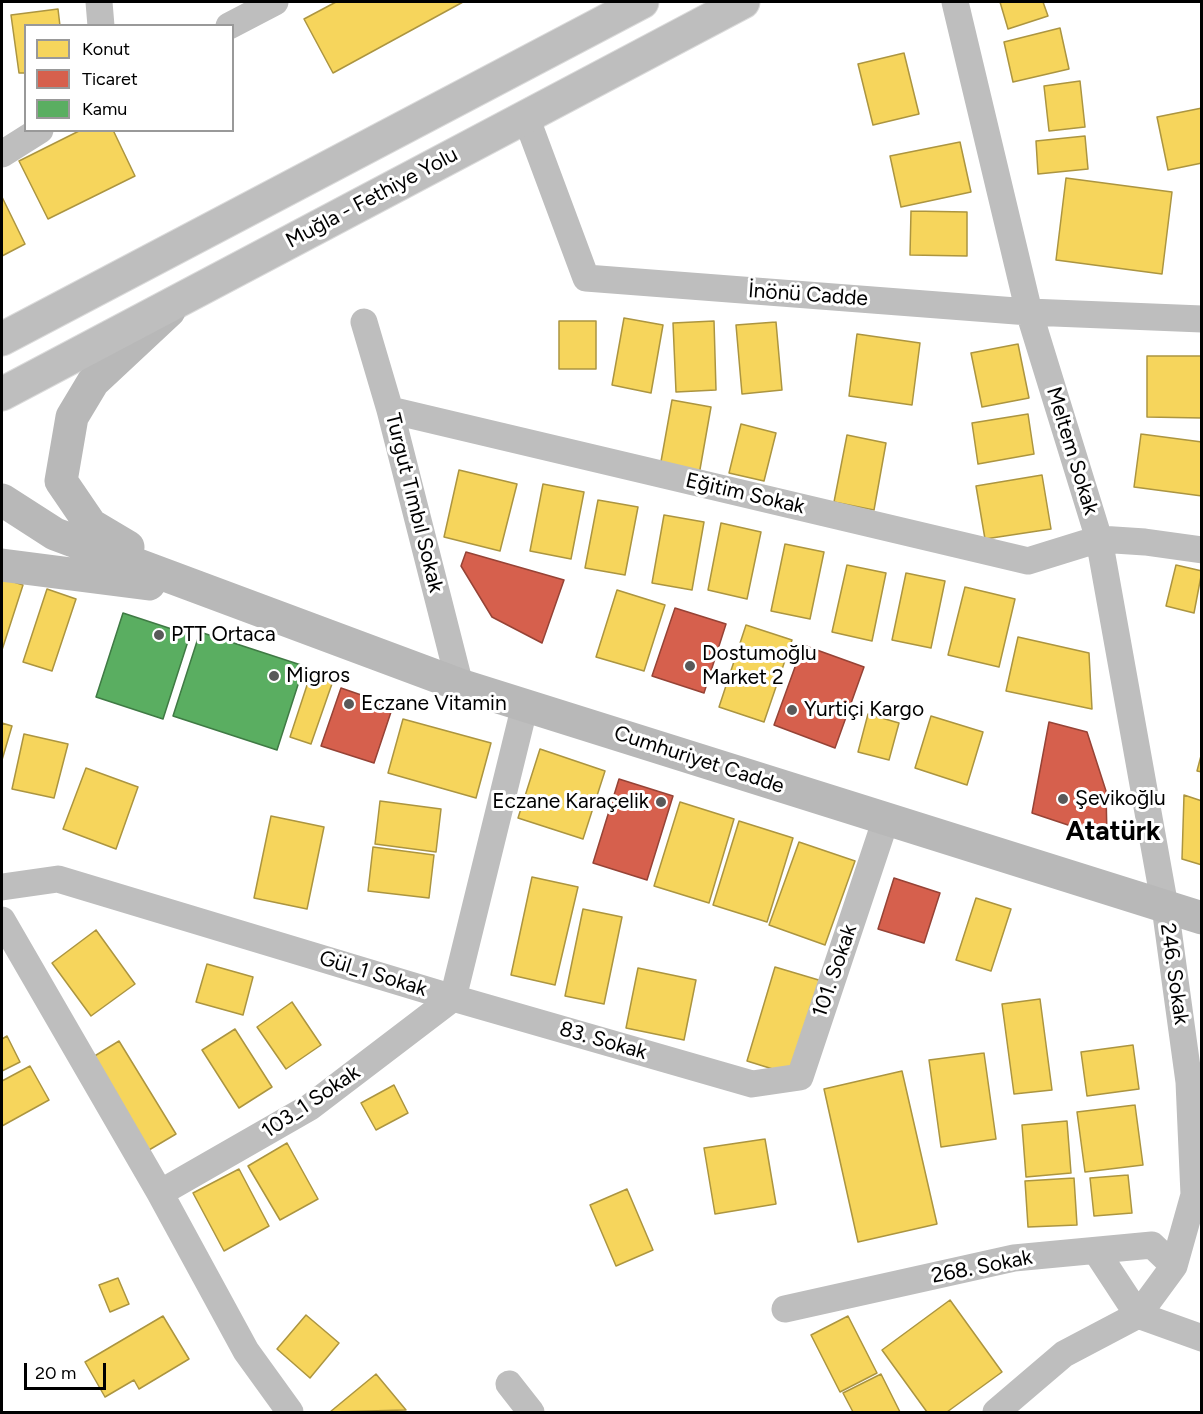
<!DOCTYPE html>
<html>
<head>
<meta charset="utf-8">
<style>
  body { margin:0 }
  #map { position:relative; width:1203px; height:1414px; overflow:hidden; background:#fff; font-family:Figtree,sans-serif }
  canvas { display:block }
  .frame { position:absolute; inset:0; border:3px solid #000; pointer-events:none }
  .legend { position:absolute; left:24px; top:24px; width:210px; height:108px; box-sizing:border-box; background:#fff; border:2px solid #999; margin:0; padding:8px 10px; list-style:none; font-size:18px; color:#000 }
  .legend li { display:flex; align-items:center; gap:12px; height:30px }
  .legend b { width:30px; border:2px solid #999 }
  .scale { position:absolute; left:24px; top:1363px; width:82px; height:27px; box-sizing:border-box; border:3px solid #000; border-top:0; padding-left:8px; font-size:18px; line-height:21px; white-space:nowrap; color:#000; -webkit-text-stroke:4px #fff; paint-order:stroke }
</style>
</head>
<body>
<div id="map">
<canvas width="1203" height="1414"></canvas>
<div class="frame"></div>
<ul class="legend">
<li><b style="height:16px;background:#f6d55c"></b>Konut</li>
<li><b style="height:16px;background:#d6604d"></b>Ticaret</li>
<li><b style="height:16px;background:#5aae61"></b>Kamu</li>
</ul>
<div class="scale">20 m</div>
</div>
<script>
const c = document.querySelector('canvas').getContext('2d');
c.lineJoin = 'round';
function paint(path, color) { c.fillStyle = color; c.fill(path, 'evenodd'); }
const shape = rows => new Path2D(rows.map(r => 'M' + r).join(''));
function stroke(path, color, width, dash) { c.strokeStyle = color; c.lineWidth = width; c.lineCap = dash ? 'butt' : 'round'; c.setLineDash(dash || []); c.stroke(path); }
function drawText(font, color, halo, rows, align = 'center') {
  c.font = font + ' Figtree,sans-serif'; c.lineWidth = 6; c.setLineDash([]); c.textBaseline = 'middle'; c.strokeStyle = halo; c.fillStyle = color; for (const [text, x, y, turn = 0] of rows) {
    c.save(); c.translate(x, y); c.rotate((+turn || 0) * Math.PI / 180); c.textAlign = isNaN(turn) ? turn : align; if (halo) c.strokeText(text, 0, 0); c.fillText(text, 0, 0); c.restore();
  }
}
const homes = shape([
  [336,2,463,2,333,73,304,19,336,2],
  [1000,2,1043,2,1048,16,1008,29,1000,2],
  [58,9,60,26,26,26,26,73,19,73,11,15,58,9],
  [1060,28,1069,69,1013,82,1004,42,1060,28],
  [904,53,919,114,873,125,858,64,904,53],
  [1080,81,1085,127,1049,131,1044,86,1080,81],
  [1202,108,1202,163,1168,170,1157,117,1202,108],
  [81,130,113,130,135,176,48,219,19,161,81,130],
  [1085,136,1088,169,1038,174,1036,141,1085,136],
  [960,142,971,192,901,207,890,156,960,142],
  [1066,178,1172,192,1162,274,1056,260,1066,178],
  [2,197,25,244,2,256,2,197],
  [911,211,967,212,967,256,910,255,911,211],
  [624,318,663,325,651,393,612,385,624,318],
  [559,321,596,321,596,369,559,369,559,321],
  [714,321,716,390,676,392,673,323,714,321],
  [776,322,782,390,742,394,736,325,776,322],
  [857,334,920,343,912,405,849,396,857,334],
  [1018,344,1029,398,982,407,971,353,1018,344],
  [1147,356,1202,356,1202,418,1147,417,1147,356],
  [672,400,711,407,699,475,660,467,672,400],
  [1028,414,1034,454,978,464,972,423,1028,414],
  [741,424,776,433,764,481,729,473,741,424],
  [1141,434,1202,442,1202,496,1134,487,1141,434],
  [847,435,886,443,874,510,834,502,847,435],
  [459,470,517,484,500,551,444,537,459,470],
  [1042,475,1051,529,985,539,976,486,1042,475],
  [543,484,584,492,571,559,530,551,543,484],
  [598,500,638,507,625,575,585,568,598,500],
  [664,515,704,522,692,590,652,583,664,515],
  [721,523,761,532,747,599,708,590,721,523],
  [785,544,824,552,810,619,771,611,785,544],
  [847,565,886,573,872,641,832,632,847,565],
  [1176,565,1202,571,1194,613,1166,606,1176,565],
  [906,573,945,581,931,648,892,640,906,573],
  [2,578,23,585,2,650,2,578],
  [965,587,1015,599,999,667,948,655,965,587],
  [47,589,76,599,52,671,23,662,47,589],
  [617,590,665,605,644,671,596,657,617,590],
  [746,625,792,640,764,722,719,707,746,625],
  [1018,637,1089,653,1092,709,1006,691,1018,637],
  [312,670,334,678,311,744,290,737,312,670],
  [868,714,899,723,889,760,858,752,868,714],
  [931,716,983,732,967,785,915,768,931,716],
  [403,719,491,743,476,798,388,773,403,719],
  [2,723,12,726,2,760,2,723],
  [24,734,68,744,54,798,12,789,24,734],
  [540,749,605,771,583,839,518,818,540,749],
  [1202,752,1202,772,1197,771,1202,752],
  [86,768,138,787,116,849,63,829,86,768],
  [1184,795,1202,801,1202,865,1182,859,1184,795],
  [380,801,441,809,436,852,375,844,380,801],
  [680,802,734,819,709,903,654,886,680,802],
  [271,816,324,827,307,909,254,898,271,816],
  [739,821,793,838,767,922,713,905,739,821],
  [799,842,855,861,825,945,769,925,799,842],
  [373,847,434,855,429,898,368,891,373,847],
  [532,877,578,887,555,985,511,975,532,877],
  [976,898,1011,909,991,971,956,960,976,898],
  [583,909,622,917,604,1004,565,996,583,909],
  [96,930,135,984,91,1016,52,963,96,930],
  [207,964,253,977,243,1015,196,1002,207,964],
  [775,967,822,981,792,1075,747,1061,775,967],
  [638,968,696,980,684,1040,626,1028,638,968],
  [1040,999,1052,1090,1014,1094,1002,1004,1040,999],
  [292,1002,321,1045,286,1069,257,1027,292,1002],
  [235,1029,272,1087,239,1108,202,1050,235,1029],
  [7,1036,20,1062,2,1071,2,1039,7,1036],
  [119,1041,176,1134,149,1150,93,1057,119,1041],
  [1133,1045,1139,1089,1087,1096,1081,1052,1133,1045],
  [984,1053,996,1139,941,1147,929,1060,984,1053],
  [30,1066,49,1100,2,1126,2,1081,30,1066],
  [902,1071,937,1224,858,1242,824,1089,902,1071],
  [394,1085,408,1113,376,1130,361,1103,394,1085],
  [1135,1105,1143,1165,1085,1172,1077,1112,1135,1105],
  [1067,1121,1071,1173,1026,1177,1022,1125,1067,1121],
  [765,1139,776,1204,715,1214,704,1148,765,1139],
  [287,1143,318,1199,280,1220,248,1166,287,1143],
  [239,1169,269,1226,224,1251,193,1193,239,1169],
  [1128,1175,1132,1213,1094,1216,1090,1178,1128,1175],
  [1074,1178,1077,1225,1028,1227,1025,1181,1074,1178],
  [627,1189,653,1250,616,1266,590,1205,627,1189],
  [118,1278,129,1304,110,1312,99,1285,118,1278],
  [950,1300,1002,1372,947,1412,927,1412,882,1350,950,1300],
  [306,1315,339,1343,310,1378,277,1349,306,1315],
  [163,1316,189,1359,139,1389,134,1380,105,1397,85,1362,163,1316],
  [848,1316,877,1373,840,1392,811,1335,848,1316],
  [376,1374,406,1410,330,1412,376,1374],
  [881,1374,900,1412,853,1412,843,1393,881,1374]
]);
paint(homes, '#f6d55c');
stroke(homes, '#ac9540', 1.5);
const shops = shape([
  [466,552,564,580,542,643,492,617,461,566,466,552],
  [675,608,726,624,704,693,652,676,675,608],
  [803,645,864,667,835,748,774,725,803,645],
  [341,688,393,706,374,763,321,746,341,688],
  [1049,722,1087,732,1106,791,1107,838,1032,813,1049,722],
  [619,779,673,796,647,880,593,863,619,779],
  [894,878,940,893,924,943,878,929,894,878]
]);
paint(shops, '#d6604d');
stroke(shops, '#964336', 1.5);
const public = shape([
  [123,613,190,635,163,719,96,697,123,613],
  [200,632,304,666,277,750,173,716,200,632]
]);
paint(public, '#5aae61');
stroke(public, '#3f7a44', 1.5);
const highway = shape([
  [2,339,642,2],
  [2,394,743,2]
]);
stroke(highway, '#dbdbdb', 35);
stroke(shape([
  [99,2,101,26],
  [955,2,1029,312,1099,539,1165,907,1189,1082,1194,1195,1174,1266,1138,1315,1096,1251],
  [229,26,275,2],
  [526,117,586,278,1029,312,1202,319],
  [2,154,40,130],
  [364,322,390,410,460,685],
  [390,410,1028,561,1099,539,1145,542,1202,550],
  [2,887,58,879,453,998,525,705],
  [2,920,160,1193,246,1351,290,1412],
  [160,1193,310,1107,453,998,752,1084,800,1077,886,819],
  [785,1309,1014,1258,1152,1245,1174,1266],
  [509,1384,531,1412],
  [996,1412,1064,1354,1138,1315,1202,1338]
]), '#bebebe', 27);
stroke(shape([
  [2,500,55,534,460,685,1202,918],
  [128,547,91,525,61,481,72,417,93,382,169,311],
  [2,565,149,584]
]), '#b8b8b8', 33);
stroke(highway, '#bebebe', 33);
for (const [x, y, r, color] of [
  [159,635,6,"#595959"],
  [690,666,6,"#595959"],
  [274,676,6,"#595959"],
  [349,704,6,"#595959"],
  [792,710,6,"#595959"],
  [1063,799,6,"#595959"],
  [661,802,6,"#595959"]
]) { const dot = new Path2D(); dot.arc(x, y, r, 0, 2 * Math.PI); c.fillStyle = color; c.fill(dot); stroke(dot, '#fff', 2); }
drawText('21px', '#000', '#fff', [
  ["Muğla - Fethiye Yolu",372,198,-28],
  ["İnönü Cadde",808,295,4],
  ["Meltem Sokak",1072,451,73],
  ["Eğitim Sokak",745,494,13],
  ["Turgut Tımbıl Sokak",414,503,76],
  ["Cumhuriyet Cadde",699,760,18],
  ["101. Sokak",835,971,-71],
  ["Gül_1 Sokak",373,974,17],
  ["246. Sokak",1174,974,82],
  ["83. Sokak",603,1041,16],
  ["103_1 Sokak",311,1102,-34],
  ["268. Sokak",982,1267,-11]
]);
drawText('21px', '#000', '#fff', [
  ["PTT Ortaca",171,635],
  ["Dostumoğlu",702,654],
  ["Market 2",702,678],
  ["Migros",286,676],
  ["Eczane Vitamin",361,704],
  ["Yurtiçi Kargo",804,710],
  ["Şevikoğlu",1075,799],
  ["Eczane Karaçelik",649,802,"right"]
], 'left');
drawText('bold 27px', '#000', '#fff', [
  ["Atatürk",1113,832]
]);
</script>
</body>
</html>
